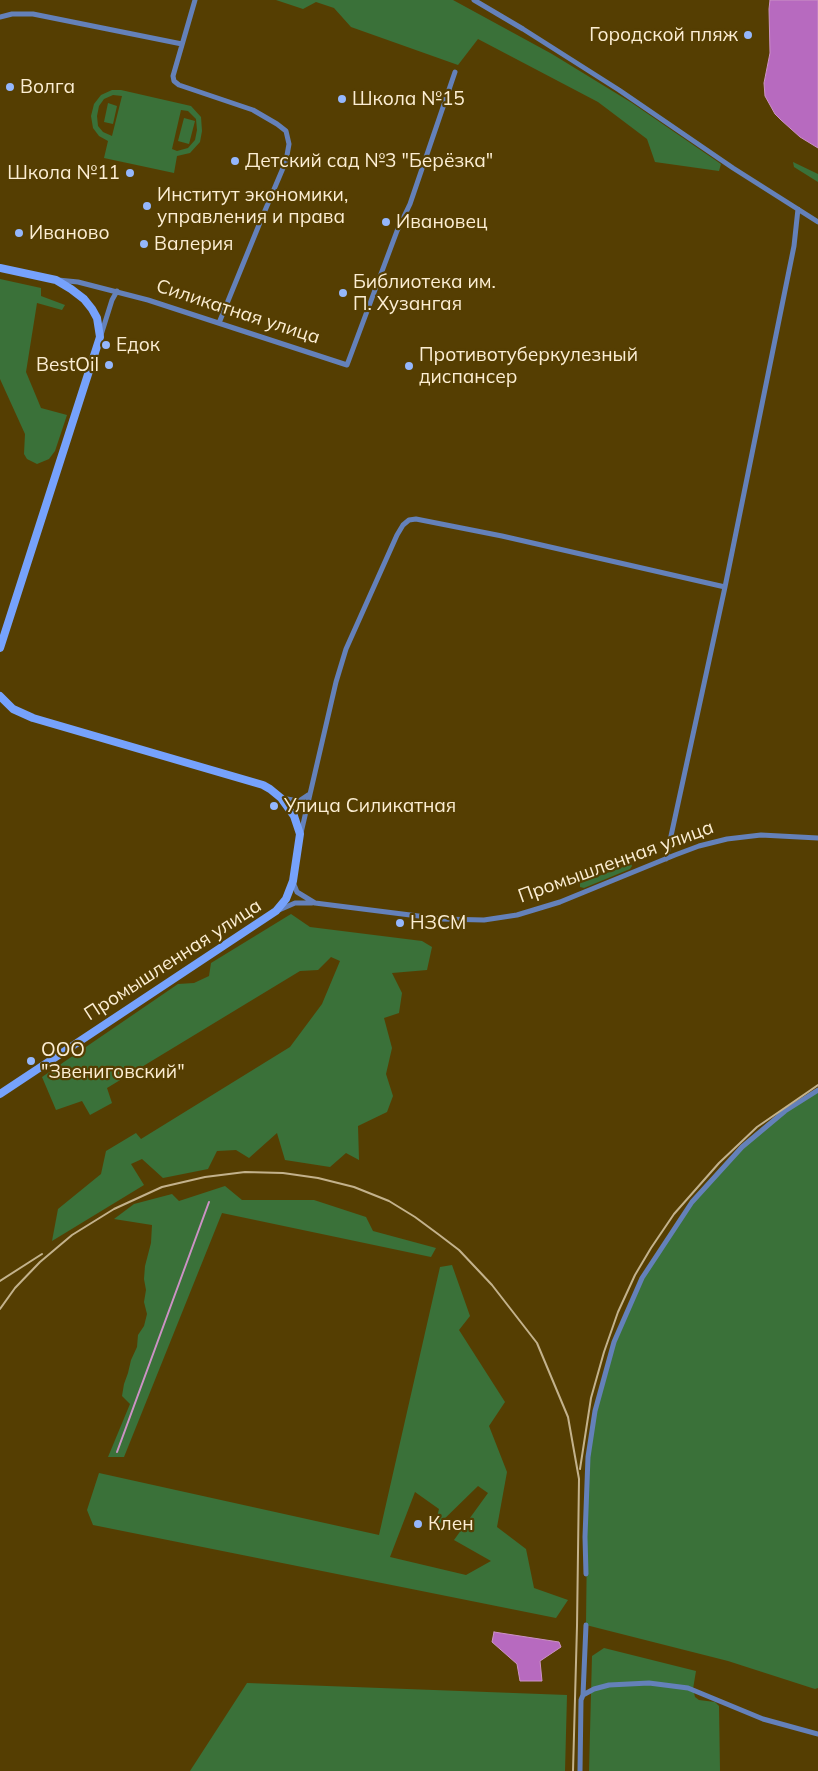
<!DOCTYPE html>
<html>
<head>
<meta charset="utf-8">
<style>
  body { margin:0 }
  canvas { display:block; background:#553e02 }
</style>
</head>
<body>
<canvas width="818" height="1771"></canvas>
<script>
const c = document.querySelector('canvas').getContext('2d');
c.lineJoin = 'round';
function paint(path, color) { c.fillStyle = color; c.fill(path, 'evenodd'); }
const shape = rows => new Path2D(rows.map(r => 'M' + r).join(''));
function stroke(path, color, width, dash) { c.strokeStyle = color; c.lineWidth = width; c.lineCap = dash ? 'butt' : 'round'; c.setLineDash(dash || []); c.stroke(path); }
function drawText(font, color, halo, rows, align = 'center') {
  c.font = font + ' Mulish,sans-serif'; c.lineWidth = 4.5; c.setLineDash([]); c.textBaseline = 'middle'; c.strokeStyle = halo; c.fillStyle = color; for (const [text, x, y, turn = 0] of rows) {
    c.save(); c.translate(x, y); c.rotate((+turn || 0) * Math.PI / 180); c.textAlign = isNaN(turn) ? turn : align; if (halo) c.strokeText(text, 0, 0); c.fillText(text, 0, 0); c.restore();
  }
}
paint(shape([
  [276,0,453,0,552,54,632,103,721,164,719,171,655,162,647,139,598,102,478,39,458,65,351,27,334,8,316,2,303,9],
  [112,90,121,90,191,106,201,117,202,131,200,142,190,153,177,156,174,173,104,158,108,141,99,136,93,128,91,116,94,104,101,95],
  [113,95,122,96,112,136,103,132,98,126,97,116,99,106,104,99],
  [181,110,188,111,196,119,197,130,195,140,188,148,177,151,172,149],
  [108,103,117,106,113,124,104,122],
  [184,118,195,121,189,144,178,141],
  [793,162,818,174,818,182,794,167],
  [0,279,41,288,41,296,65,305,62,310,37,303,26,372,41,408,67,415,55,451,49,459,37,464,27,459,24,454,25,434,0,379],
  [631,864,632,866,630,869,584,888,580,887,580,883],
  [291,914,310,927,422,941,432,947,427,970,392,973,402,993,399,1013,384,1018,392,1048,386,1074,393,1096,387,1112,358,1126,359,1160,346,1153,330,1167,285,1160,277,1133,249,1158,236,1150,217,1151,208,1169,163,1178,142,1159,131,1164,144,1185,52,1241,58,1209,101,1174,106,1151,136,1133,141,1139,290,1047,322,1004,340,961,331,957,318,970,300,971,107,1088,112,1103,90,1115,82,1101,56,1110,42,1077,178,984,194,983,209,976,211,963],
  [818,1090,818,1688,815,1689,728,1661,586,1625,588,1457,595,1411,614,1342,642,1278,692,1202,742,1147,785,1111],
  [225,1186,242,1200,314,1200,366,1217,373,1231,436,1248,431,1257,222,1213,124,1457,108,1457,130,1404,122,1396,124,1384,128,1373,131,1360,137,1347,138,1335,144,1326,147,1314,144,1302,146,1290,144,1279,145,1266,151,1243,152,1225,114,1219,134,1204,172,1194,179,1201],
  [452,1265,470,1316,459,1330,505,1402,489,1426,507,1472,497,1527,526,1549,534,1588,568,1600,556,1618,93,1525,87,1510,99,1473,379,1535,440,1267],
  [478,1486,488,1493,454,1540,491,1561,466,1575,390,1557,415,1492,439,1509,434,1529],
  [604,1648,696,1671,693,1689,695,1697,699,1700,715,1702,719,1706,720,1771,589,1771,592,1656],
  [247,1683,567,1695,565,1771,190,1771]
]), '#3a7139');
const water = shape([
  [770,0,818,0,818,148,800,137,781,120,775,114,765,96,764,83,770,53,769,9,770,0],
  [494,1632,559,1642,561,1647,540,1661,542,1681,520,1681,517,1664,492,1642,494,1632]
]);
paint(water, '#b76abf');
stroke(water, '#cc92c5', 1);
stroke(shape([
  [117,1452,209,1202]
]), '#cc92c5', 2);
stroke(shape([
  [195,0,173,76,174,81,179,85,253,110,277,124,286,131,289,144,286,161,261,220,219,323],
  [474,0,523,29,619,90,733,168,818,222],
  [0,17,12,14,33,14,182,44],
  [58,280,78,282,148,300,347,365,397,231,410,204,455,72],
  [101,335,112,300,117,291],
  [281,798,299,801,308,795],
  [301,833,336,682,346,649,397,535,403,525,409,520,416,519,502,536,725,587],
  [666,859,725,587,794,246,798,209],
  [293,882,297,892,315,903,442,919,484,920,517,915,560,902,675,855,699,846,727,839,761,835,818,838],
  [279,910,295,903,312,903],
  [586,1574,585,1537,588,1457,595,1411,614,1342,642,1278,692,1202,742,1147,785,1111,818,1090],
  [583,1695,586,1625],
  [580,1771,581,1700,583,1695,594,1689,609,1685,649,1683,688,1688,763,1719,818,1734]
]), '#6481ba', 5);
stroke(shape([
  [0,268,56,280,71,289,84,299,92,309,97,318,100,337,0,648],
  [0,696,13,709,33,718,263,785,270,789,281,798,294,816,300,834,293,881,286,899,276,911,0,1094]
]), '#76a2fc', 8);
stroke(shape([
  [0,1281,42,1254],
  [0,1309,15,1288,40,1262,72,1235,114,1209,162,1187,205,1177,245,1172,283,1173,318,1178,354,1187,389,1201,415,1217,438,1234,459,1250,492,1285,537,1343,568,1417,579,1479,577,1626,573,1771],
  [580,1469,591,1398,604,1352,618,1312,635,1275,651,1248,674,1214,719,1163,757,1127,818,1085]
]), '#c3b28c', 2);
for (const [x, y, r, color] of [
  [748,35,5,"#94b7fd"],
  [10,87,5,"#94b7fd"],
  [342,99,5,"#94b7fd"],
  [235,161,5,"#94b7fd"],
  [130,173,5,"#94b7fd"],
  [147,206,5,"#94b7fd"],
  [386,222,5,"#94b7fd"],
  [19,233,5,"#94b7fd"],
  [144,244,5,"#94b7fd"],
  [343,293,5,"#94b7fd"],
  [106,345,5,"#94b7fd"],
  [109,365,5,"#94b7fd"],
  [409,366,5,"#94b7fd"],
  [274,806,5,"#94b7fd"],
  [400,923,5,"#94b7fd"],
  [31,1061,5,"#94b7fd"],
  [418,1524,5,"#94b7fd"]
]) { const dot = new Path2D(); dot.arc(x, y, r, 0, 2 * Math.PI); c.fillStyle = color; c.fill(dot); stroke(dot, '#553e02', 2); }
drawText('19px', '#fceed3', '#553e02', [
  ["Городской пляж",738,35,"right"],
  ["Волга",20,87],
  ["Школа №15",352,99],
  ["Детский сад №3 \"Берёзка\"",245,161],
  ["Школа №11",120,173,"right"],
  ["Институт экономики,",157,195],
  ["управления и права",157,217],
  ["Ивановец",396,222],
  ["Иваново",29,233],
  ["Валерия",154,244],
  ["Библиотека им.",353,282],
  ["П. Хузангая",353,304],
  ["Едок",116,345],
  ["Противотуберкулезный",419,355],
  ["диспансер",419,377],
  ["BestOil",99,365,"right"],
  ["Улица Силикатная",284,806],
  ["НЗСМ",410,923],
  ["ООО",41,1050],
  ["\"Звениговский\"",41,1072],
  ["Клен",428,1524]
], 'left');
drawText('19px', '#fceed3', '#553e02', [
  ["Силикатная улица",238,312,18],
  ["Промышленная улица",616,862,-20],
  ["Промышленная улица",173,960,-33]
]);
</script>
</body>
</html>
